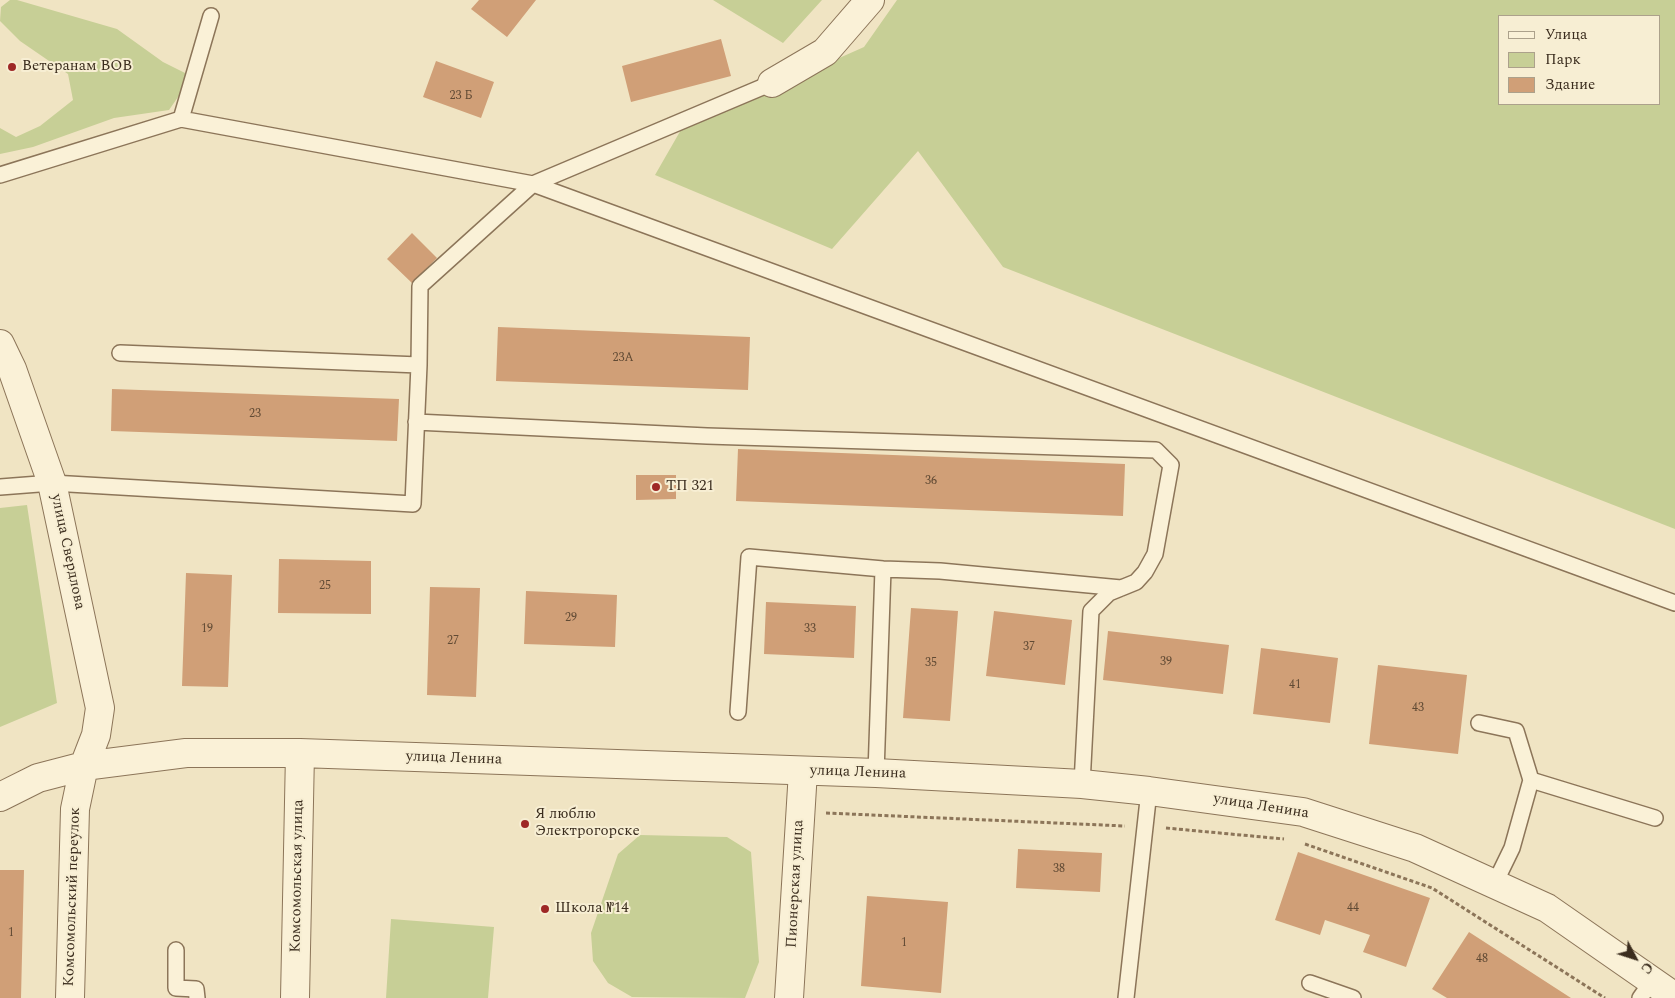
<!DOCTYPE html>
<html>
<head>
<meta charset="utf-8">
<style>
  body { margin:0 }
  #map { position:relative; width:1675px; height:998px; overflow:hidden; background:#f0e4c3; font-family:Spectral,serif }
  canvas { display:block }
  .legend { position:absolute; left:1498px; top:15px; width:162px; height:90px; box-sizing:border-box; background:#f7eed3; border:1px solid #aca18b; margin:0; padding:6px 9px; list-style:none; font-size:15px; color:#3b2d1e }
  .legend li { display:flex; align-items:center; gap:10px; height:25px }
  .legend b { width:25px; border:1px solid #aca18b }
  .north { position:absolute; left:1610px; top:933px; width:50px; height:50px; -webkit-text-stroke:4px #f7eed3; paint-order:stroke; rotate:130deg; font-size:14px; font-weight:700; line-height:20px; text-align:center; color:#3b2d1e }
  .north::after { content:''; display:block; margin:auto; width:18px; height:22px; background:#3b2d1e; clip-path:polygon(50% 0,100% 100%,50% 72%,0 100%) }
</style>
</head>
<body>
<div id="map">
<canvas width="1675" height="998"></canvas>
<ul class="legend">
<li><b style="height:6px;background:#faf1d7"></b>Улица</li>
<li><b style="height:14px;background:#c7cf96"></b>Парк</li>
<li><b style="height:14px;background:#d09f77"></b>Здание</li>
</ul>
<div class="north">С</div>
</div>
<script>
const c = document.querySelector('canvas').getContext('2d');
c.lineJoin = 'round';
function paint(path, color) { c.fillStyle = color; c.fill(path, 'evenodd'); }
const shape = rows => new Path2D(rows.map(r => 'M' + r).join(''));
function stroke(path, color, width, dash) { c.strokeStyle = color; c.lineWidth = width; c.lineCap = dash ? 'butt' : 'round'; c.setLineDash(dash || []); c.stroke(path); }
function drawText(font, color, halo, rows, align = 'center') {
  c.font = font + ' Spectral,serif'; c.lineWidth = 4; c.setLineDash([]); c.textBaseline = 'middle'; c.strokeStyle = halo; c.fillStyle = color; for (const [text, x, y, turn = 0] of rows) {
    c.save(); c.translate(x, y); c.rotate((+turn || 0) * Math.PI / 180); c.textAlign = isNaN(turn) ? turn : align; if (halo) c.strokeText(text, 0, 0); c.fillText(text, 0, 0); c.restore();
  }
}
paint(shape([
  [10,0,17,0,117,29,163,62,187,74,185,87,169,110,114,118,33,147,0,154,0,128,16,137,40,126,73,100,68,74,20,41,0,21,1,7],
  [713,0,822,0,783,43],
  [897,0,1675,0,1675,529,1003,267,918,151,832,249,655,175,682,128,864,47],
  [1499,16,1659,16,1659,104,1499,104],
  [27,505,57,703,0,727,0,508],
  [640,835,727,837,751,852,759,962,745,998,632,997,608,983,593,961,591,933,618,854],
  [391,919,494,927,488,998,386,998]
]), '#c7cf96');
paint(shape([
  [479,0,536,0,507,37,471,9],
  [721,39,731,76,631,102,622,66],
  [436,61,494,82,481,118,423,97],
  [412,233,437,258,412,283,387,259],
  [498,327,750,337,748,390,496,381],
  [112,389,399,399,397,441,111,431],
  [738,449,1125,464,1123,516,736,501],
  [636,475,676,475,676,499,636,500],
  [279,559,371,561,371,614,278,613],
  [186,573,232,575,228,687,182,686],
  [430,587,480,588,476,697,427,695],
  [526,591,617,595,615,647,524,644],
  [766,602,856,606,854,658,764,654],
  [911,608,958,611,950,721,903,718],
  [994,611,1072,620,1065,685,986,676],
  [1108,631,1229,645,1223,694,1103,680],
  [1261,648,1338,658,1330,723,1253,714],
  [1378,665,1467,675,1458,754,1369,744],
  [1018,849,1102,853,1100,892,1016,888],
  [1298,852,1430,898,1406,967,1363,952,1370,935,1325,920,1320,935,1275,920],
  [0,870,24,870,21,998,0,998],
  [867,896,948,902,941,993,861,986],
  [1469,932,1571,998,1447,998,1432,989]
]), '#d09f77');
const lane = shape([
  [181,119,211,16],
  [0,175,181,119,533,184,772,83],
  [120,353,419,365],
  [416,422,707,436,1156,450,1171,465,1155,554,1145,572,1136,582,1109,593,1091,611,1082,784],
  [0,487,52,483,413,504,419,365,420,286,533,184,1675,603],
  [738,712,749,557,883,569,940,571,1121,588],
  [1479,723,1516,731,1531,780,1512,848,1495,883],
  [876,773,883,569],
  [1531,780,1655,818],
  [176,950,176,988,196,989,197,998],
  [1310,983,1353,998],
  [1126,998,1149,791],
  [1640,998,1652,981]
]);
const street = shape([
  [772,83,825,52,870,0],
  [0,344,12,369,52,483,100,708,96,735,84,766,75,809,70,998],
  [0,797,38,778,84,766,186,753,300,753,876,773,1082,784,1149,791,1303,812,1415,848,1547,908,1675,997],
  [295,998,300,753],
  [789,998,803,771]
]);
stroke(lane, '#8c7559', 18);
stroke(street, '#8c7559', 30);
stroke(shape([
  [826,813,1125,826],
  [1166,828,1284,839],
  [1305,844,1432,888,1605,998]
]), '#8c7559', 3, [4, 2.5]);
stroke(lane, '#faf1d7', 15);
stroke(street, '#faf1d7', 28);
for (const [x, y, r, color] of [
  [12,67,5,"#9e2826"],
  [656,487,5,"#9e2826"],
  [525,824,5,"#9e2826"],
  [545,909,5,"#9e2826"]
]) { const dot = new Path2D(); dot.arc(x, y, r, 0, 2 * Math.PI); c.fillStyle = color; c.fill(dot); stroke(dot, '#f7eed3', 2); }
drawText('12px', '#604a34', null, [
  ["23 Б",461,97],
  ["23А",623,359],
  ["23",255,415],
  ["36",931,482],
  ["25",325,587],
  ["29",571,619],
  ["19",207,630],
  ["33",810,630],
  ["27",453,642],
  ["37",1029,648],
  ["39",1166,663],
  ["35",931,664],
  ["41",1295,686],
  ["43",1418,709],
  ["38",1059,870],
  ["44",1353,909],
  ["1",11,934],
  ["1",904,944],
  ["48",1482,960]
]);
drawText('15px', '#3b2d1e', '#f7eed3', [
  ["Ветеранам ВОВ",22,67],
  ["ТП 321",666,487],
  ["Я люблю",535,815],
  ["Электрогорске",535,832],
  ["Школа №14",555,909]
], 'left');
drawText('15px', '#3b2d1e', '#f7eed3', [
  ["улица Свердлова",67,552,78],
  ["улица Ленина",454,759,2],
  ["улица Ленина",858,773,2],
  ["улица Ленина",1261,807,9],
  ["Комсомольская улица",298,876,-89],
  ["Пионерская улица",796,884,-87],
  ["Комсомольский переулок",73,897,-88]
]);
</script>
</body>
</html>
